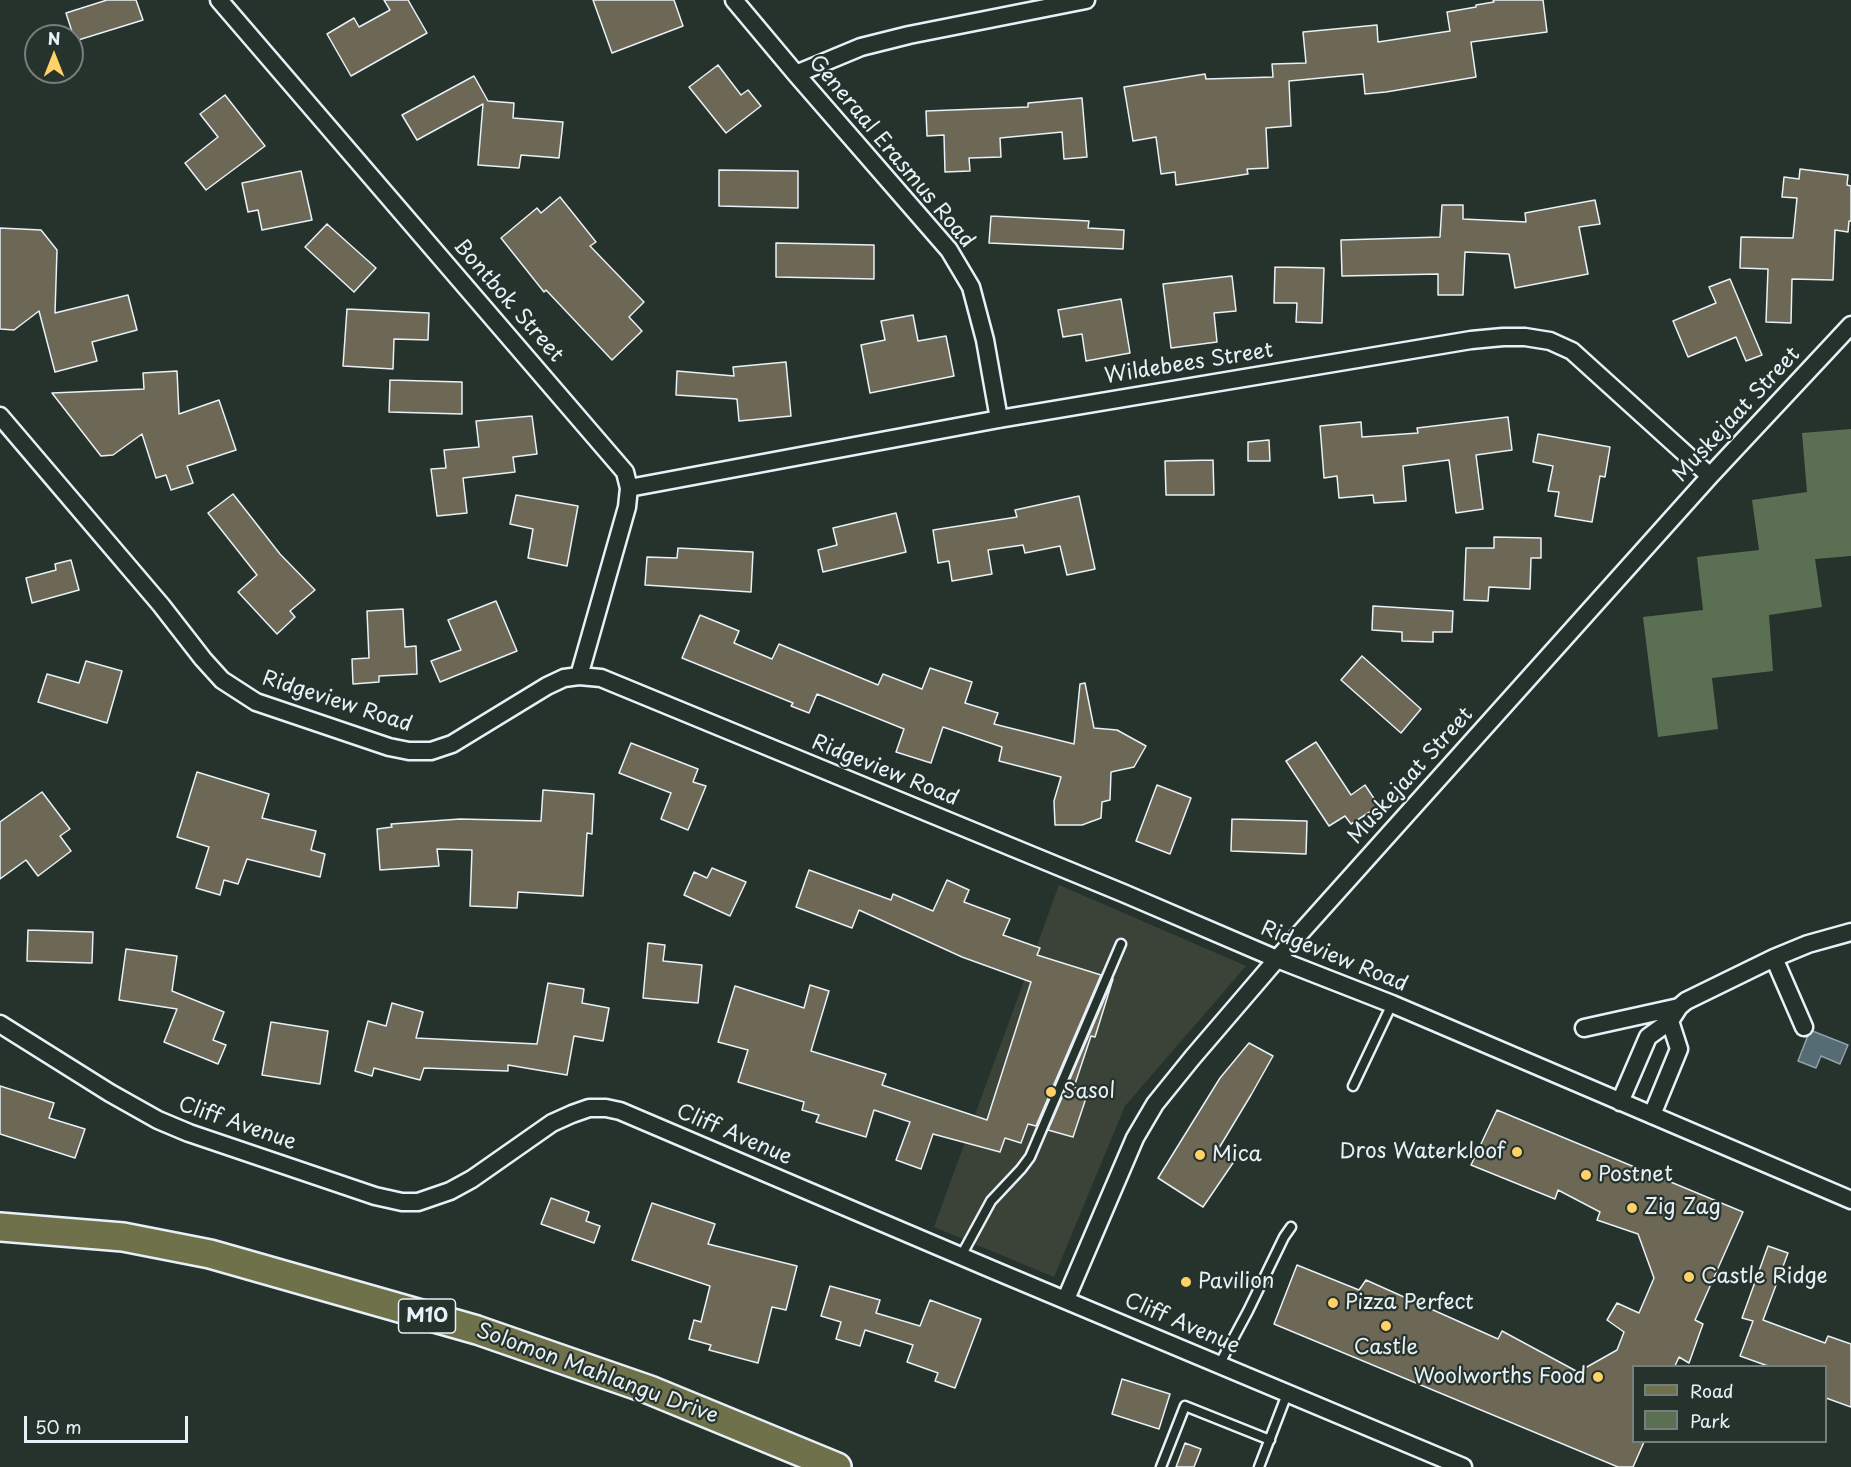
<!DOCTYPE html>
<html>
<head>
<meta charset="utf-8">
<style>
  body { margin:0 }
  #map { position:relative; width:1851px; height:1467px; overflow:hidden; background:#26332d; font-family:"Playpen Sans",sans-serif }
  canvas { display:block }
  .legend { position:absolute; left:1632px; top:1365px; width:195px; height:78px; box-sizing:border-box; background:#26332d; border:2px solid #747f7e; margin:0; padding:8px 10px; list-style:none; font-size:18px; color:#e8f1f8 }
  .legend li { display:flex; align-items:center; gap:12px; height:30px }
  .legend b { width:30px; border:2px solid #747f7e }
  .north { position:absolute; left:24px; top:24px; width:60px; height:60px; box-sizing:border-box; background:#26332d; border:2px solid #747f7e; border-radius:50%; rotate:0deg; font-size:16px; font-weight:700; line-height:24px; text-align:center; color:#e8f1f8 }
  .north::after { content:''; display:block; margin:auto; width:21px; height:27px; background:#ffd166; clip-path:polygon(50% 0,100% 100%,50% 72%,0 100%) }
  .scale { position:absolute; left:24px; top:1416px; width:164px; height:27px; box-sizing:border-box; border:3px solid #e8f1f8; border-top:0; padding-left:8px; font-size:18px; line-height:21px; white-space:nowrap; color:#e8f1f8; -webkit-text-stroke:4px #26332d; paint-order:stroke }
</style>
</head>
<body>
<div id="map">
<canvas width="1851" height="1467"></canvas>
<ul class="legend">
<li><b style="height:8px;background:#6f714a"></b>Road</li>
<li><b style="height:16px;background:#5b7053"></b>Park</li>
</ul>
<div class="north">N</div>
<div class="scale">50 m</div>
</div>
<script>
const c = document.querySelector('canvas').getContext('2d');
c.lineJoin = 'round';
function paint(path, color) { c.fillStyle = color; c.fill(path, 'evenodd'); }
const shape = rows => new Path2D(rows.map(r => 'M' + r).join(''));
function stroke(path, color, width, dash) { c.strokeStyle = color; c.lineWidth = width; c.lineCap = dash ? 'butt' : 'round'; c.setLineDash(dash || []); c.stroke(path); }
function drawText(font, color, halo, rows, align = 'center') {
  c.font = font + ' "Playpen Sans",sans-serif'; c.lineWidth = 4.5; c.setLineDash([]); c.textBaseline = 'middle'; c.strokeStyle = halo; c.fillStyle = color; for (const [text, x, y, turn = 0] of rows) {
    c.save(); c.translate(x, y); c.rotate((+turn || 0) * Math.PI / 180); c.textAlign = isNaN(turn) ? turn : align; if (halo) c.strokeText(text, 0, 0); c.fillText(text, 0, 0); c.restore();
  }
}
paint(shape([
  [1059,885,1246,966,1125,1106,1054,1277,934,1227]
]), '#3b4339');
paint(shape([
  [1851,429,1851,556,1815,559,1822,607,1769,615,1773,671,1712,678,1718,729,1658,737,1643,617,1703,610,1697,557,1759,550,1752,500,1807,492,1802,433]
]), '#5b7053');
const water = shape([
  [1810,1030,1848,1045,1840,1064,1821,1056,1816,1068,1798,1061,1810,1030]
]);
paint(water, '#556c74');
stroke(water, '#90a1a9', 1.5);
const building = shape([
  [107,0,136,0,143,20,75,41,66,13,107,0],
  [384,0,408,0,427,33,351,76,327,34,354,18,359,27,390,10,384,0],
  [593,0,674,0,683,26,612,53,593,0],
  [1493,0,1543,0,1547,32,1471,42,1476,77,1386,92,1365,94,1363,74,1289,81,1291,126,1266,128,1268,168,1247,169,1248,174,1176,185,1175,172,1161,174,1156,137,1133,141,1124,87,1205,74,1206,79,1273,77,1272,64,1306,63,1303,32,1377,25,1378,42,1450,31,1447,12,1476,7,1476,5,1494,2,1493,0],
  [718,65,741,95,748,90,761,106,726,133,689,87,718,65],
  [474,76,488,101,514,103,513,118,563,122,559,158,521,155,519,168,478,165,483,104,417,140,402,115,474,76],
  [225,95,265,146,206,190,185,163,218,137,200,114,225,95],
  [1082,98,1087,157,1064,159,1062,132,1000,138,1001,157,969,158,970,171,945,172,944,135,927,136,926,111,1028,107,1028,103,1082,98],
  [1800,169,1848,175,1847,185,1851,186,1851,221,1849,221,1848,232,1835,230,1833,280,1792,279,1791,323,1766,322,1768,269,1740,268,1741,237,1793,238,1797,198,1782,197,1784,177,1799,179,1800,169],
  [719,170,798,171,798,208,719,206,719,170],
  [301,171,312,220,262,230,258,210,248,212,242,183,301,171],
  [560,197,596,242,590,246,644,302,629,317,642,331,612,360,546,290,544,292,501,238,537,208,541,213,560,197],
  [1595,200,1600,224,1579,227,1588,274,1515,288,1509,254,1465,252,1463,295,1438,295,1438,274,1342,276,1341,240,1440,237,1442,205,1463,205,1463,219,1526,222,1525,213,1595,200],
  [991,216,1089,221,1088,228,1124,230,1123,249,989,243,991,216],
  [327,224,376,268,354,292,305,247,327,224],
  [0,228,41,230,57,250,55,313,128,295,137,330,92,342,97,361,55,372,39,311,14,330,0,329,0,228],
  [776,243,874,245,874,279,776,277,776,243],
  [1275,267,1324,268,1322,323,1296,322,1297,303,1274,303,1275,267],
  [1232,276,1236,311,1214,313,1217,342,1171,348,1163,284,1232,276],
  [1730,279,1762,355,1746,361,1736,337,1688,357,1673,321,1716,303,1709,287,1730,279],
  [1121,299,1130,353,1086,361,1082,334,1063,337,1058,310,1121,299],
  [347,309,429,313,428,340,394,339,393,369,343,366,347,309],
  [913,315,918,341,946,336,954,376,870,393,861,345,885,340,881,321,913,315],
  [786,362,791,416,739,421,737,399,676,395,677,371,734,376,733,367,786,362],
  [177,371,179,414,219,400,236,450,187,466,193,483,171,490,166,475,156,478,142,434,113,455,101,456,52,393,144,389,143,373,177,371],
  [390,380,462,382,462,414,389,412,390,380],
  [532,416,537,454,513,457,515,472,463,478,467,513,437,516,431,469,446,468,444,450,479,447,476,421,532,416],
  [1508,417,1512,450,1476,455,1483,509,1456,513,1449,460,1403,466,1406,501,1374,503,1373,495,1339,498,1337,476,1324,478,1320,426,1361,422,1362,437,1418,433,1417,428,1508,417],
  [1538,434,1610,447,1605,477,1600,476,1592,522,1555,516,1559,492,1548,491,1553,466,1533,462,1538,434],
  [1269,440,1270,461,1248,461,1248,442,1269,440],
  [1213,460,1214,495,1166,495,1165,461,1213,460],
  [233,494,280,554,315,590,290,611,295,617,277,634,238,592,257,575,208,513,233,494],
  [516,495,578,506,567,566,528,558,533,529,510,524,516,495],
  [1079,496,1095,569,1067,575,1060,546,1025,553,1023,545,988,550,992,574,952,581,949,561,938,563,933,530,1017,517,1015,510,1079,496],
  [896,513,906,552,823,572,818,550,837,545,833,528,896,513],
  [1494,537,1541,538,1541,558,1531,558,1530,589,1489,587,1488,601,1464,600,1466,548,1494,548,1494,537],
  [678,548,753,552,751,592,645,585,647,557,677,558,678,548],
  [71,560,79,590,32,603,26,578,56,570,55,564,71,560],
  [496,601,517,651,440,682,431,661,461,650,448,620,496,601],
  [1373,606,1453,611,1452,632,1433,632,1433,642,1402,641,1402,632,1372,630,1373,606],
  [403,609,405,647,416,646,417,674,379,676,379,682,353,684,352,659,369,658,367,611,403,609],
  [700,615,739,631,734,643,772,659,779,644,878,685,883,674,922,689,930,668,972,682,965,703,998,713,994,724,1074,744,1080,684,1085,683,1094,728,1117,730,1146,746,1134,767,1111,772,1110,800,1102,802,1101,818,1082,825,1055,825,1054,801,1061,777,999,761,1002,747,943,727,931,763,896,752,904,729,817,694,809,713,791,706,793,703,682,658,700,615],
  [1362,656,1421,709,1401,733,1341,680,1362,656],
  [86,661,122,671,107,723,38,702,47,674,79,683,86,661],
  [1316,742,1351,795,1365,785,1379,806,1351,824,1345,816,1329,826,1286,761,1316,742],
  [631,743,698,769,693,782,706,786,688,830,661,819,671,793,619,773,631,743],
  [197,772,269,794,262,818,316,831,311,850,325,854,320,877,247,859,238,884,224,880,220,895,196,888,209,847,177,837,197,772],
  [1157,785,1191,798,1170,854,1136,841,1157,785],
  [543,790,594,794,592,834,587,833,583,896,518,892,517,908,470,906,472,850,437,849,439,866,380,870,377,829,392,827,391,824,460,819,541,821,543,790],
  [42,792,70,829,60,836,71,851,38,876,26,860,0,879,0,822,42,792],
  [1232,819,1307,821,1306,854,1231,851,1232,819],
  [712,868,746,882,730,916,684,895,694,872,707,878,712,868],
  [809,870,891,900,893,894,933,911,947,880,969,890,964,902,1010,919,1003,935,1040,948,1037,955,1101,975,1036,1126,1028,1124,1021,1143,1005,1138,1000,1152,933,1134,921,1169,896,1160,910,1122,874,1110,866,1137,816,1122,819,1115,802,1110,804,1102,738,1082,748,1050,718,1042,735,986,804,1008,810,985,829,991,811,1051,886,1074,882,1085,987,1120,1031,982,962,957,859,910,852,928,796,907,809,870],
  [28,930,93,932,92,963,27,961,28,930],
  [648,943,665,945,663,961,702,965,698,1003,643,998,648,943],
  [126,949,177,956,172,991,224,1012,213,1040,226,1045,218,1064,164,1042,177,1009,119,1000,126,949],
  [1113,979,1095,1037,1091,1036,1074,1087,1088,1092,1073,1137,1048,1130,1113,979],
  [548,983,584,989,582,1003,609,1008,603,1041,574,1036,567,1075,508,1065,508,1071,424,1068,420,1080,374,1068,372,1076,355,1071,368,1021,386,1026,392,1003,423,1012,416,1038,537,1044,548,983],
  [271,1022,328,1031,320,1084,262,1075,271,1022],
  [1249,1043,1273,1056,1251,1095,1216,1153,1235,1160,1203,1207,1158,1178,1220,1078,1249,1043],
  [0,1086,54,1103,49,1118,85,1129,75,1158,0,1134,0,1086],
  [1497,1110,1743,1212,1695,1320,1703,1324,1689,1363,1679,1357,1675,1366,1634,1366,1634,1442,1644,1442,1633,1467,1618,1467,1274,1324,1297,1265,1359,1290,1366,1280,1498,1339,1502,1331,1578,1372,1617,1350,1624,1332,1607,1320,1617,1303,1639,1313,1654,1278,1638,1234,1597,1220,1600,1212,1558,1190,1555,1199,1471,1165,1497,1110],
  [551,1198,589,1212,586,1221,600,1226,594,1243,541,1224,551,1198],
  [652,1203,715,1224,708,1244,797,1266,786,1310,772,1307,758,1363,709,1350,711,1345,689,1339,694,1320,701,1322,710,1286,632,1260,652,1203],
  [1768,1246,1788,1253,1763,1320,1825,1343,1828,1336,1851,1344,1851,1407,1826,1398,1826,1366,1768,1366,1740,1356,1753,1321,1742,1318,1768,1246],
  [830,1286,880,1300,876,1313,920,1326,930,1300,981,1319,955,1388,935,1381,938,1373,907,1362,913,1345,865,1330,860,1346,836,1339,841,1322,821,1316,830,1286],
  [1122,1379,1170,1394,1159,1429,1112,1414,1122,1379],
  [1185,1443,1201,1449,1194,1467,1176,1467,1185,1443]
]);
paint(building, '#6c6855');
stroke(building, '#e8f1f8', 1.5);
const lane = shape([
  [1353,1086,1392,1004],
  [961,1256,991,1201,1021,1169,1030,1157,1121,944],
  [1219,1365,1248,1311,1284,1237,1291,1227],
  [1161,1467,1185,1406,1270,1440],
  [1259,1467,1287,1394]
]);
const street = shape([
  [219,0,625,472,629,488,627,507,579,676],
  [734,0,796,74,949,250,971,287,985,340,999,419],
  [796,74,861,47,909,35,1086,0],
  [0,416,161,605,203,659,222,680,256,702,389,747,409,751,431,751,452,744,547,686,564,678,579,676,601,678,1123,893,1277,959,1392,1004,1851,1200],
  [629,488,999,419,1471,340,1503,337,1525,337,1550,341,1572,351,1710,476],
  [1774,958,1804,1027],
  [0,1024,110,1093,158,1120,189,1133,375,1196,402,1202,418,1202,450,1191,472,1179,552,1123,572,1114,589,1108,606,1108,620,1111,991,1269,1463,1467],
  [1584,1028,1679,1007],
  [1620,1102,1648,1037,1670,1021,1679,1007,1686,1001,1774,958,1808,944,1851,932],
  [1652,1115,1679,1049,1670,1021],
  [1066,1299,1135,1138,1155,1104,1193,1057,1277,959,1710,476,1851,325]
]);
const primary = shape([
  [0,1227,123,1237,210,1254,477,1330,650,1390,837,1467]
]);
stroke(lane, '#e8f1f8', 13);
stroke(street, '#e8f1f8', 21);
stroke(primary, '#e8f1f8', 32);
stroke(lane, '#26332d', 8);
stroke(street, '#26332d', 16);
stroke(primary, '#6f714a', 27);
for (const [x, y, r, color] of [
  [1051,1092,6,"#ffd166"],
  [1517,1152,6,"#ffd166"],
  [1200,1155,6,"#ffd166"],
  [1586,1175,6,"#ffd166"],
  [1632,1208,6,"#ffd166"],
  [1689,1277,6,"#ffd166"],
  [1186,1282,6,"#ffd166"],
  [1333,1303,6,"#ffd166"],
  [1386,1326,6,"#ffd166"],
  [1598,1377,6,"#ffd166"]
]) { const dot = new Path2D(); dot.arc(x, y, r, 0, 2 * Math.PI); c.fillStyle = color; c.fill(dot); stroke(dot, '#26332d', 2); }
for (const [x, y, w] of [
  [427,1316,57]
]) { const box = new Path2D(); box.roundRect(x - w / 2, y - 17, w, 34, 4.5); c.fillStyle = '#26332d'; c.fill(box); stroke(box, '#e8f1f8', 1.5); }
drawText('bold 20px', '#e8f1f8', null, [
  ["M10",427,1316]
]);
drawText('21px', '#e8f1f8', '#26332d', [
  ["Generaal Erasmus Road",891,152,50],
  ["Bontbok Street",508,301,49],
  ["Wildebees Street",1189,364,-9],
  ["Muskejaat Street",1737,415,-47],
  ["Ridgeview Road",337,702,18],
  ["Ridgeview Road",885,771,22],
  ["Muskejaat Street",1411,776,-48],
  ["Ridgeview Road",1334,957,22],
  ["Cliff Avenue",237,1124,19],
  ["Cliff Avenue",734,1135,23],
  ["Cliff Avenue",1182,1324,23],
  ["Solomon Mahlangu Drive",597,1374,20]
]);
drawText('21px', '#e8f1f8', '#26332d', [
  ["Sasol",1063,1092],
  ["Dros Waterkloof",1505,1152,"right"],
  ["Mica",1212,1155],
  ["Postnet",1598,1175],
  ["Zig Zag",1644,1208],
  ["Castle Ridge",1701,1277],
  ["Pavilion",1198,1282],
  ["Pizza Perfect",1345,1303],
  ["Castle",1386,1348,"center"],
  ["Woolworths Food",1586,1377,"right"]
], 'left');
</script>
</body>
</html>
